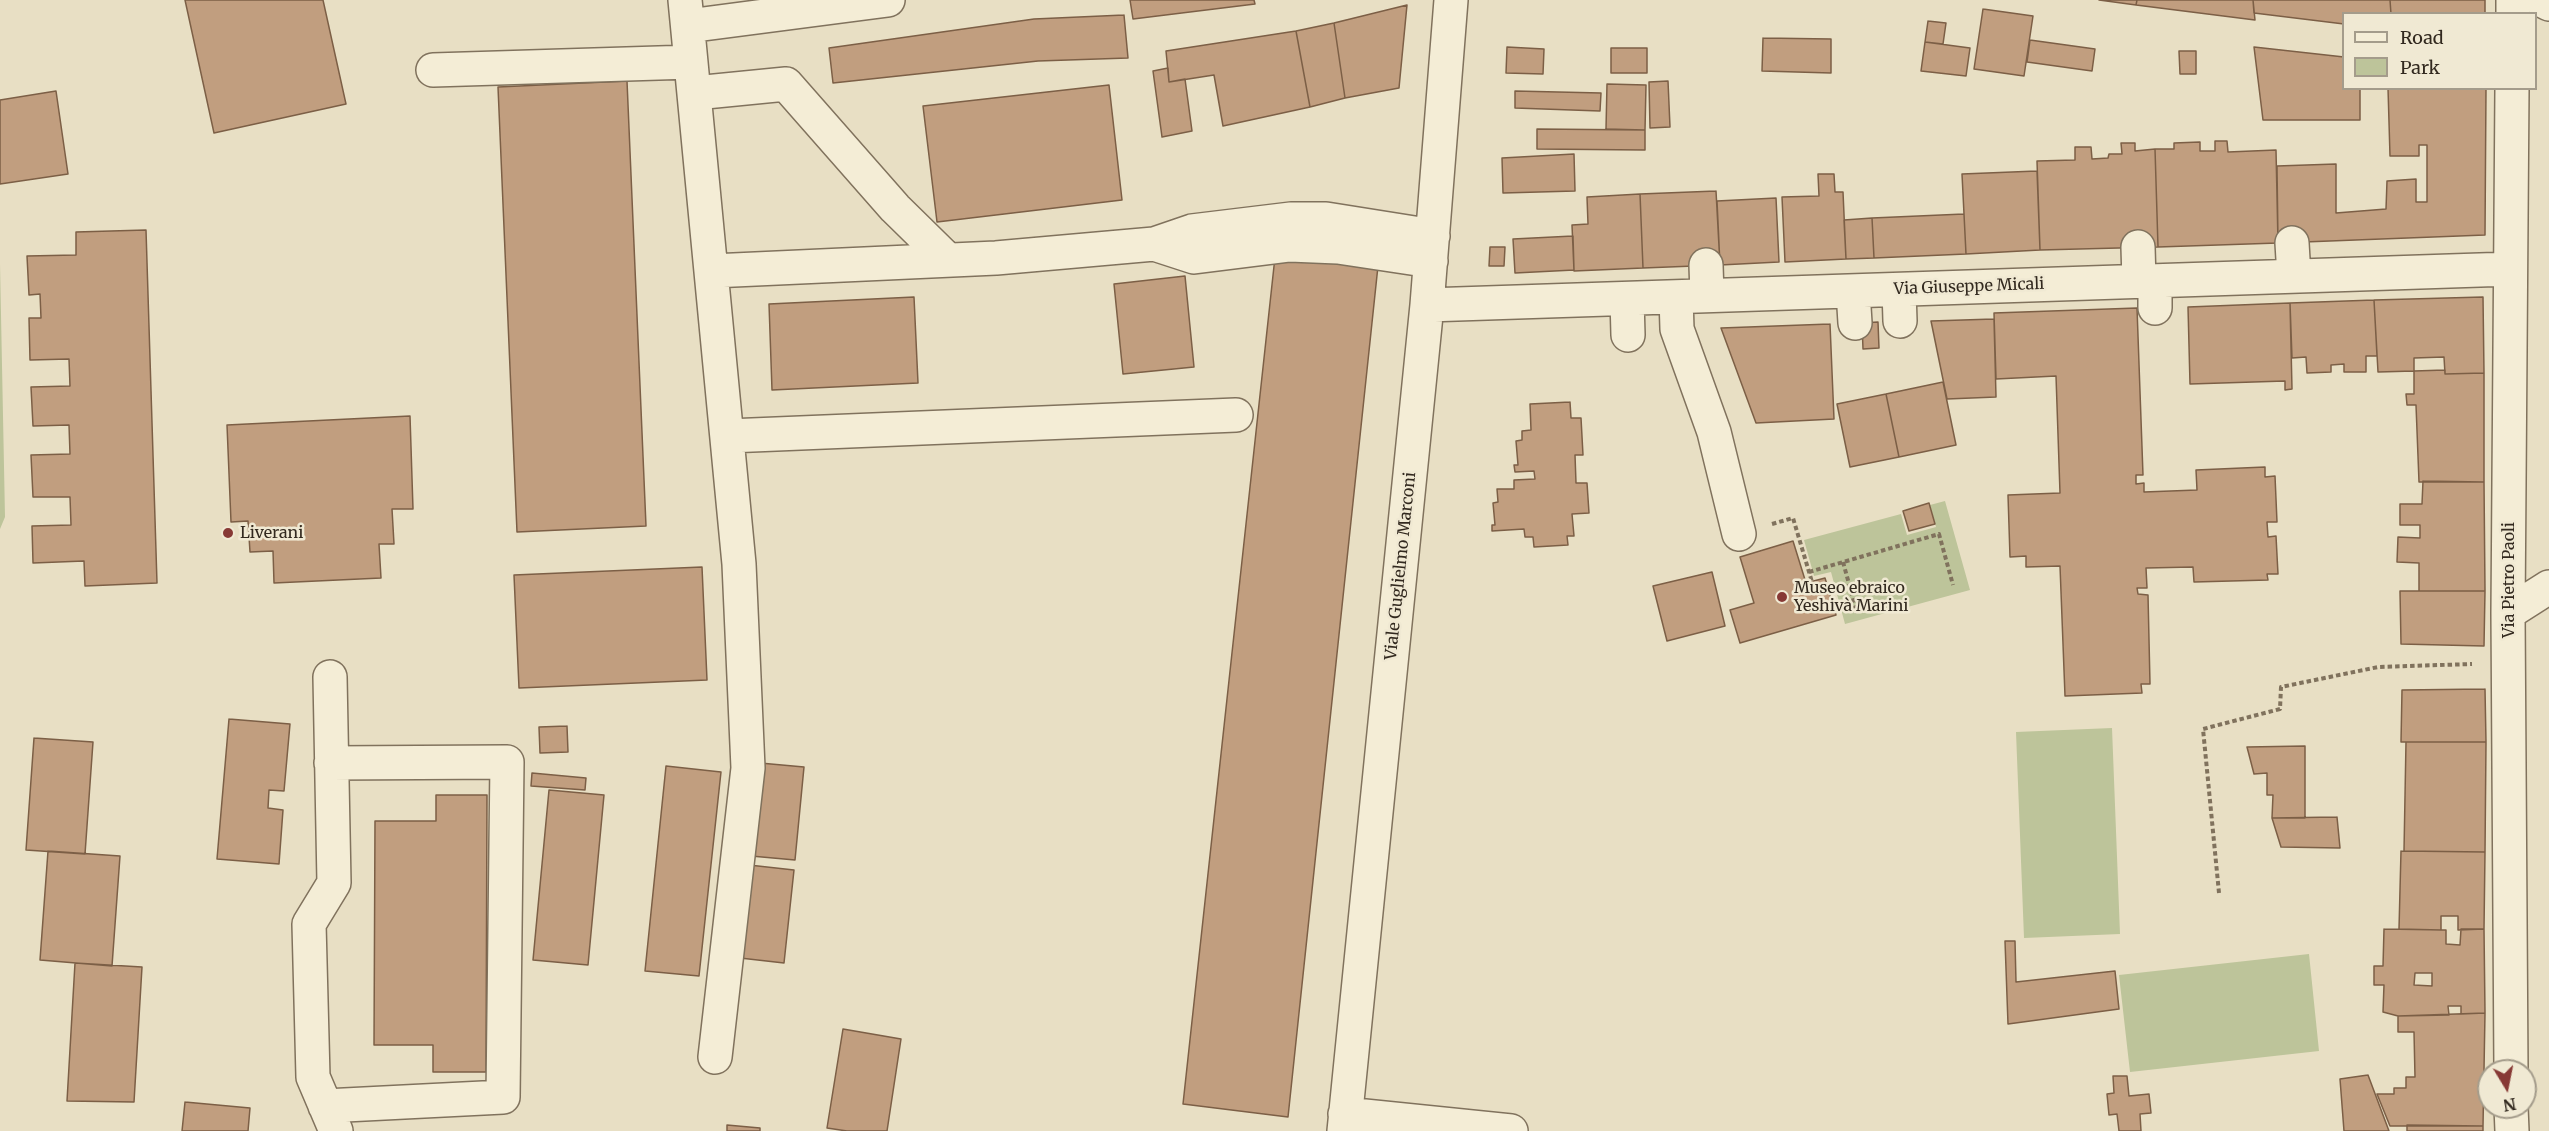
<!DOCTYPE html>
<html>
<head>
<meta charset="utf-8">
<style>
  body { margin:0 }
  #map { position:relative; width:2549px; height:1131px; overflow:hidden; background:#e8dfc4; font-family:Merriweather,serif }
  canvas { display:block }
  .legend { position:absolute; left:2342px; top:12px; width:195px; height:78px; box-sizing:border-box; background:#f0e9d3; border:2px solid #a49c8b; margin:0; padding:8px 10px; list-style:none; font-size:18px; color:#32291f }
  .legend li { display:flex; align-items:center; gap:12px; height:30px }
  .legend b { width:30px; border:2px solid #a49c8b }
  .north { position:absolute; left:2477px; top:1059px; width:60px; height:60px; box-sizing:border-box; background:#f0e9d3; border:2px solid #a49c8b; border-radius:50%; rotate:170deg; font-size:16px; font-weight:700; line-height:24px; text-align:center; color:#32291f }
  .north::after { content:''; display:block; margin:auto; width:21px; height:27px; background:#873935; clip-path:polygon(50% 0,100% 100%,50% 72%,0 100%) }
</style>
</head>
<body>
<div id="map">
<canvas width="2549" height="1131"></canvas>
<ul class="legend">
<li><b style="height:8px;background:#f4edd6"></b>Road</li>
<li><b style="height:16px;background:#bdc49a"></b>Park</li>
</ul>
<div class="north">N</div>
</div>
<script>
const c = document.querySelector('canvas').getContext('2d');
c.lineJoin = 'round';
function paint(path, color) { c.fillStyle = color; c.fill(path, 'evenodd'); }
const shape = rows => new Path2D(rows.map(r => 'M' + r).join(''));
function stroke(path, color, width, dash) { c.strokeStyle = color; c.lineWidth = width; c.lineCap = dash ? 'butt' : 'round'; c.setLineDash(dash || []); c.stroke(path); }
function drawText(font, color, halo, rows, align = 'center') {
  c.font = font + ' Merriweather,serif'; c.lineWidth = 5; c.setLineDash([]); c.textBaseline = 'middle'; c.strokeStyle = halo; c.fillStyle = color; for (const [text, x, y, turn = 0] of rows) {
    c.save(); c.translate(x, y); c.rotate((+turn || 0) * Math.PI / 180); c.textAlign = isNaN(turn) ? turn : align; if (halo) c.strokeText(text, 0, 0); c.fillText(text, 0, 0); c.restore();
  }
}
paint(shape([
  [0,264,5,517,0,529],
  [1945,501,1970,590,1845,624,1831,572,1814,576,1804,540,1901,514,1907,535,1936,527,1930,505],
  [2112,728,2120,934,2024,938,2016,732],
  [2309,954,2319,1051,2130,1072,2119,975]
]), '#bdc49a');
const building = shape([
  [185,0,323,0,346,104,214,133,185,0],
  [1130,0,1254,0,1255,4,1133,19,1130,0],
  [2099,0,2137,0,2136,5,2099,0],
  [2137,0,2253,0,2255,20,2136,5,2137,0],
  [2253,0,2390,0,2391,14,2344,14,2344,24,2254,13,2253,0],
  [2390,0,2485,0,2485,14,2391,14,2390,0],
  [1407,5,1399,88,1345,98,1334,23,1407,5],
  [1983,9,2033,16,2024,76,1974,69,1983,9],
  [1124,15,1128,58,1038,61,833,83,829,48,1034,19,1124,15],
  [1928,21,1946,23,1943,44,1925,42,1928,21],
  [1334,23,1345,98,1310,107,1296,31,1334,23],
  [1296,31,1310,107,1223,126,1214,75,1169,82,1166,51,1296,31],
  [1763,38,1831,39,1831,73,1762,71,1763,38],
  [2030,40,2095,49,2092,71,2027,62,2030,40],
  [1925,42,1970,48,1966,76,1921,71,1925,42],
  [1507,47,1544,49,1543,74,1506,73,1507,47],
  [2254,47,2344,57,2344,88,2360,88,2360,120,2263,120,2254,47],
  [1611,48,1647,48,1647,73,1611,73,1611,48],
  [2179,51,2196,51,2196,74,2180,74,2179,51],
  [1168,68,1169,82,1185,79,1192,131,1162,137,1153,71,1168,68],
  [627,81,646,526,517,532,498,87,627,81],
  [1668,81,1670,127,1650,128,1649,82,1668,81],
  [1607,84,1646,85,1645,130,1606,129,1607,84],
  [1109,85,1122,200,937,222,923,106,1109,85],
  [2388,88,2486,88,2485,235,2278,243,2277,166,2336,164,2336,213,2386,209,2387,181,2416,179,2416,202,2427,202,2427,145,2419,145,2419,156,2390,156,2388,88],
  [56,91,68,174,0,184,0,100,56,91],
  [1515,91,1601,93,1600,111,1515,108,1515,91],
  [1537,129,1645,130,1645,150,1537,149,1537,129],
  [2215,141,2227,141,2228,152,2276,150,2278,243,2158,247,2155,149,2174,149,2174,143,2200,142,2200,151,2215,151,2215,141],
  [2121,143,2135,143,2135,151,2155,149,2158,247,2040,250,2037,161,2075,160,2075,147,2091,147,2092,159,2108,158,2109,154,2122,154,2121,143],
  [1574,154,1575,191,1503,193,1502,158,1574,154],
  [2037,171,2040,250,1966,254,1962,174,2037,171],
  [1818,174,1834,174,1835,192,1843,192,1846,259,1785,262,1782,197,1819,196,1818,174],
  [1716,191,1720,265,1643,268,1640,194,1716,191],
  [1640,194,1643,268,1574,271,1572,225,1588,224,1587,197,1640,194],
  [1776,198,1779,262,1720,265,1717,201,1776,198],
  [1964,214,1966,254,1874,258,1872,218,1964,214],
  [1872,218,1874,258,1846,259,1844,220,1872,218],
  [146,230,157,583,85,586,84,561,33,563,32,526,71,525,70,497,33,497,31,455,70,454,69,425,33,426,31,387,70,386,69,359,30,360,29,318,41,318,40,294,29,295,27,256,76,255,76,232,146,230],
  [1573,236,1574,270,1515,273,1513,239,1573,236],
  [1490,247,1505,247,1504,266,1489,266,1490,247],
  [1275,257,1378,266,1288,1117,1183,1104,1275,257],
  [1185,276,1194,367,1123,374,1114,284,1185,276],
  [914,297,918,383,772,390,769,304,914,297],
  [2483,297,2484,373,2445,374,2444,357,2414,358,2414,371,2378,372,2374,300,2483,297],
  [2374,300,2377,356,2366,356,2366,372,2344,372,2344,364,2331,365,2331,372,2307,373,2306,357,2292,358,2290,303,2374,300],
  [2290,303,2292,389,2285,390,2285,381,2190,384,2188,307,2290,303],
  [2137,308,2143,475,2136,475,2136,484,2144,483,2144,492,2197,490,2196,470,2265,467,2265,477,2275,476,2277,522,2267,522,2268,537,2276,536,2278,574,2267,574,2268,580,2194,582,2193,567,2146,568,2147,588,2137,588,2138,594,2148,595,2150,684,2141,684,2142,693,2065,696,2060,566,2026,567,2026,556,2010,557,2008,495,2060,493,2056,376,1996,379,1994,313,2137,308],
  [1994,319,1996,397,1947,399,1931,321,1994,319],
  [1878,322,1879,348,1863,349,1862,323,1878,322],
  [1830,324,1834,419,1756,423,1721,328,1830,324],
  [2445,370,2445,374,2484,373,2484,482,2419,482,2416,405,2407,405,2406,394,2414,394,2414,371,2445,370],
  [1943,382,1956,445,1899,457,1886,394,1943,382],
  [1886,394,1899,457,1850,467,1837,404,1886,394],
  [1570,402,1571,418,1581,418,1583,455,1575,455,1576,483,1587,483,1589,513,1572,514,1574,536,1567,536,1568,545,1534,547,1533,537,1525,537,1524,529,1492,531,1492,525,1495,525,1493,503,1498,502,1497,489,1514,489,1514,480,1535,479,1534,471,1515,472,1514,465,1518,465,1516,441,1522,440,1522,431,1531,430,1530,404,1570,402],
  [410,416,413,509,392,509,394,544,379,544,381,578,274,583,273,551,250,552,248,521,231,522,227,425,410,416],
  [2423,481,2484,482,2485,591,2419,591,2419,563,2397,562,2398,537,2420,538,2420,525,2400,525,2400,504,2422,504,2423,481],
  [1929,503,1935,524,1909,531,1903,511,1929,503],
  [1793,541,1806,583,1825,578,1836,615,1740,643,1730,610,1754,603,1740,557,1793,541],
  [702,567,707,680,519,688,514,575,702,567],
  [1712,572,1725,626,1667,641,1653,586,1712,572],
  [2400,591,2485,591,2484,646,2401,644,2400,591],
  [2485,689,2486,742,2401,742,2402,690,2485,689],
  [229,719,290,724,284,791,269,790,268,808,283,810,279,864,217,859,229,719],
  [567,726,568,752,540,753,539,727,567,726],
  [34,738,93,742,85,854,26,850,34,738],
  [2406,742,2486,742,2485,852,2404,851,2406,742],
  [2305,746,2305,818,2272,818,2273,795,2267,795,2267,773,2254,774,2247,747,2305,746],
  [760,763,804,767,795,860,751,856,760,763],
  [666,766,721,772,699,976,645,971,666,766],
  [532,773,586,778,585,790,531,786,532,773],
  [549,790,604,795,588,965,533,960,549,790],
  [436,795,487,795,486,1072,433,1072,433,1045,374,1045,375,821,436,821,436,795],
  [2337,817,2340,848,2281,847,2272,818,2337,817],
  [48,851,120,856,112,966,40,960,48,851],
  [2401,851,2485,852,2484,929,2458,930,2458,916,2441,916,2441,930,2399,929,2401,851],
  [749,865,794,870,784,963,740,958,749,865],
  [2384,929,2446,930,2446,944,2460,945,2461,929,2484,929,2485,1013,2461,1014,2461,1006,2448,1006,2449,1015,2398,1016,2383,1012,2384,985,2374,985,2374,966,2383,966,2384,929],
  [2415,973,2432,973,2432,986,2414,985,2415,973],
  [2005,941,2015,941,2016,982,2115,971,2119,1009,2008,1024,2005,941],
  [75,963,142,967,134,1102,67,1101,75,963],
  [2485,1013,2483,1126,2390,1126,2377,1094,2394,1094,2394,1088,2406,1088,2406,1077,2415,1077,2414,1032,2398,1032,2398,1016,2485,1013],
  [843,1029,901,1039,887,1131,847,1131,827,1128,843,1029],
  [2368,1075,2389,1131,2344,1131,2340,1079,2368,1075],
  [2113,1076,2127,1076,2129,1096,2149,1094,2151,1113,2140,1114,2141,1131,2119,1131,2117,1114,2109,1115,2107,1094,2114,1093,2113,1076],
  [185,1102,250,1108,248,1131,182,1131,185,1102],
  [727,1125,760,1128,760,1131,727,1131,727,1125],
  [2407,1125,2483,1126,2483,1131,2407,1131,2407,1125]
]);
paint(building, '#c19e7f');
stroke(building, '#7c5f46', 1.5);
const minor = shape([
  [685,0,739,564,748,768,715,1057],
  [2541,0,2549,4],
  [2513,14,2513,0],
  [688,26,888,0],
  [433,70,691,62],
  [695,93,786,84,895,208,948,260],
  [2292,243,2294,276],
  [1154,244,1194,257,1290,245,1338,247,1431,261],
  [2138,247,2139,281],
  [1706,265,1707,295],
  [712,271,996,258,1154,244,1192,231,1291,219,1326,219,1433,236],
  [2155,281,2155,308],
  [1899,290,1900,321],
  [1853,291,1855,323],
  [1676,297,1677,329,1714,432,1739,534],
  [1627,299,1628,335],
  [1427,305,2510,269],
  [728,436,1236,415],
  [2508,613,2549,587],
  [330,677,334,883,309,924,313,1077,336,1131],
  [2511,1071,2508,613,2512,88],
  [325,1106,503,1097,507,762,331,763],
  [2511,1107,2512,1131],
  [1345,1114,1511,1131],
  [1344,1131,1427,305,1451,0]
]);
stroke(minor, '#80725d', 36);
stroke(shape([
  [1772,524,1793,518,1812,582],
  [1843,562,1857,613],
  [1809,572,1939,534,1953,585],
  [2219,893,2203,729,2280,709,2281,687,2378,667,2472,664]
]), '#80725d', 4, [4.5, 3]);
stroke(minor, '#f4edd6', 33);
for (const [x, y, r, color] of [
  [228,533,6,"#873935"],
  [1782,597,6,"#873935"]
]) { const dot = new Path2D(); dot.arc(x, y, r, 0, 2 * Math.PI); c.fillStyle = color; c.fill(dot); stroke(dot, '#f0e9d3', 2); }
drawText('16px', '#32291f', '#f0e9d3', [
  ["Via Giuseppe Micali",1969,287,-2],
  ["Viale Guglielmo Marconi",1401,566,-84],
  ["Via Pietro Paoli",2509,580,-90]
]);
drawText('16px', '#32291f', '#f0e9d3', [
  ["Liverani",240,533],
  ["Museo ebraico",1794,588],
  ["Yeshivà Marini",1794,606]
], 'left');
</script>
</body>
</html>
